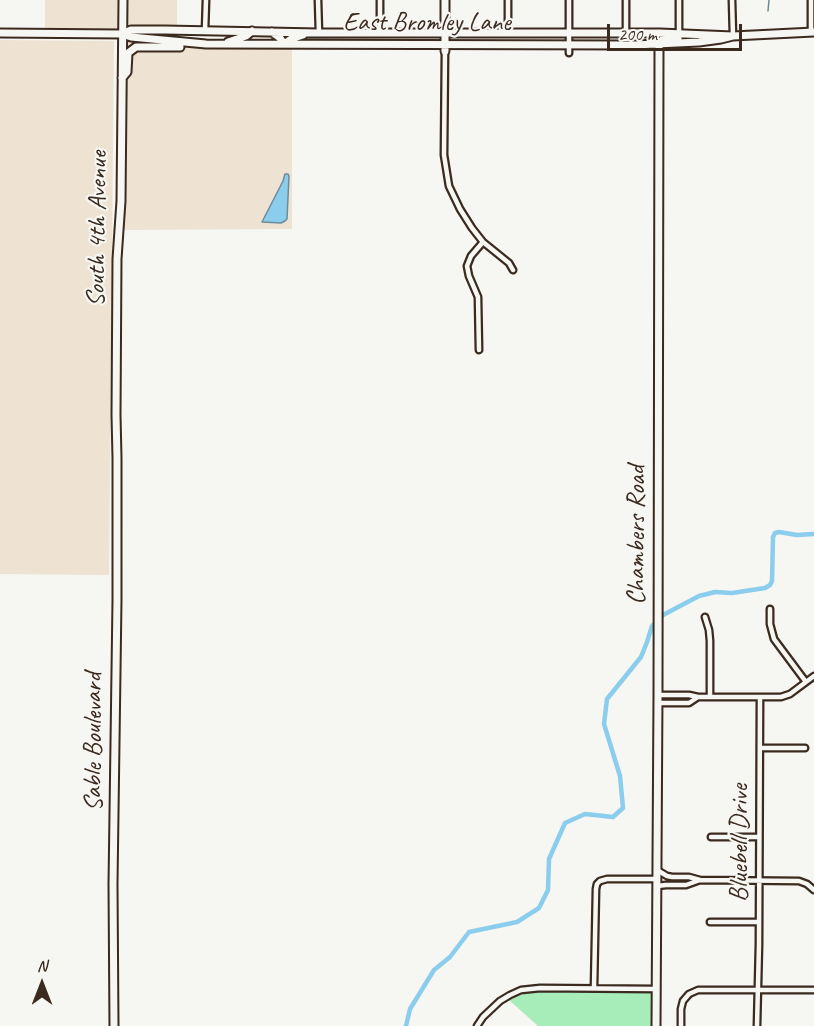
<!DOCTYPE html>
<html>
<head>
<meta charset="utf-8">
<style>
  body { margin:0 }
  #map { position:relative; width:814px; height:1026px; overflow:hidden; background:#f6f6f2; font-family:Caveat,sans-serif }
  canvas { display:block }
  .north { position:absolute; left:12px; top:954px; width:60px; height:60px; -webkit-text-stroke:4px #f6f6f2; paint-order:stroke; rotate:0deg; font-size:16px; font-weight:700; line-height:24px; text-align:center; color:#3b2a1e }
  .north::after { content:''; display:block; margin:auto; width:21px; height:27px; background:#3b2a1e; clip-path:polygon(50% 0,100% 100%,50% 72%,0 100%) }
  .scale { position:absolute; left:607px; top:24px; width:135px; height:27px; box-sizing:border-box; border:3px solid #3b2a1e; border-top:0; padding-left:8px; font-size:18px; line-height:21px; white-space:nowrap; color:#3b2a1e; -webkit-text-stroke:4px #f6f6f2; paint-order:stroke }
</style>
</head>
<body>
<div id="map">
<canvas width="814" height="1026"></canvas>
<div class="north">N</div>
<div class="scale">200 m</div>
</div>
<script>
const c = document.querySelector('canvas').getContext('2d');
c.lineJoin = 'round';
function paint(path, color) { c.fillStyle = color; c.fill(path, 'evenodd'); }
const shape = rows => new Path2D(rows.map(r => 'M' + r).join(''));
function stroke(path, color, width, dash) { c.strokeStyle = color; c.lineWidth = width; c.lineCap = dash ? 'butt' : 'round'; c.setLineDash(dash || []); c.stroke(path); }
function drawText(font, color, halo, rows, align = 'center') {
  c.font = font + ' Caveat,sans-serif'; c.lineWidth = 4.5; c.setLineDash([]); c.textBaseline = 'middle'; c.strokeStyle = halo; c.fillStyle = color; for (const [text, x, y, turn = 0] of rows) {
    c.save(); c.translate(x, y); c.rotate((+turn || 0) * Math.PI / 180); c.textAlign = isNaN(turn) ? turn : align; if (halo) c.strokeText(text, 0, 0); c.fillText(text, 0, 0); c.restore();
  }
}
paint(shape([
  [45,0,177,0,177,30,124,33,218,44,292,45,292,229,120,230,122,34,45,33],
  [0,40,114,41,109,575,0,574]
]), '#eee2d3');
paint(shape([
  [543,991,655,993,656,1026,538,1026,509,1000,526,993]
]), '#a6edba');
const water = shape([
  [285,174,288,174,289,176,287,219,285,221,281,223,262,222,283,181,285,174]
]);
paint(water, '#8bcded');
stroke(water, '#6b8c9a', 1.5);
stroke(shape([
  [768,11,769,0]
]), '#6b8c9a', 1.5);
stroke(shape([
  [406,1026,410,1009,434,970,450,957,469,932,517,922,539,908,548,890,549,859,565,823,585,814,613,817,623,808,620,776,604,724,607,699,641,657,647,642,652,626,663,615,699,596,715,592,732,593,765,588,770,585,772,581,773,537,775,533,779,532,797,535,814,534]
]), '#8bcded', 4.5);
const street = shape([
  [318,0,319,33],
  [380,0,380,33],
  [508,0,508,33],
  [569,0,569,53],
  [626,0,626,33],
  [679,0,679,34],
  [732,0,733,36],
  [811,0,811,32],
  [205,31,206,0],
  [445,51,444,155,449,186,460,209,472,228,483,242,509,263,513,270],
  [479,350,478,297,469,276,467,266,471,256,483,242],
  [770,609,770,624,774,639,806,682],
  [705,617,709,630,710,641,710,697],
  [658,695,689,695,698,697,781,697,790,694,814,676],
  [658,703,689,703,698,697],
  [760,748,805,748],
  [711,837,759,837],
  [657,870,667,876,672,877,689,877,700,880,799,881,807,884,814,890],
  [657,886,666,885,686,885,700,880],
  [710,922,759,922],
  [594,988,596,889,597,884,600,881,607,879,657,879],
  [477,1026,483,1017,500,1001,510,995,521,990,540,988,655,989],
  [681,1026,681,1009,683,1001,689,994,698,990,814,990],
  [757,1026,759,944,760,697]
]);
const secondary = shape([
  [272,32,280,38,284,44,291,39,303,35],
  [0,33,122,34,131,37,152,39,206,44,634,45,699,42,721,39,733,36],
  [122,34,131,30,165,30,319,33,660,33,733,36,814,32],
  [228,42,246,36,252,31],
  [659,44,663,39,678,38],
  [445,51,445,0],
  [122,78,127,72,128,53,136,47,180,47],
  [114,1026,113,884,117,600,117,458,116,415,117,259,121,201,123,0],
  [656,1026,658,695,659,44]
]);
stroke(street, '#3b2a1e', 9);
stroke(secondary, '#3b2a1e', 11);
stroke(street, '#f6f6f2', 4.5);
stroke(secondary, '#f6f6f2', 7);
drawText('26px', '#3b2a1e', '#f6f6f2', [
  ["East Bromley Lane",427,23],
  ["South 4th Avenue",98,229,-89],
  ["Chambers Road",637,535,-90],
  ["Sable Boulevard",94,742,-90],
  ["Bluebell Drive",740,843,-90]
]);
</script>
</body>
</html>
